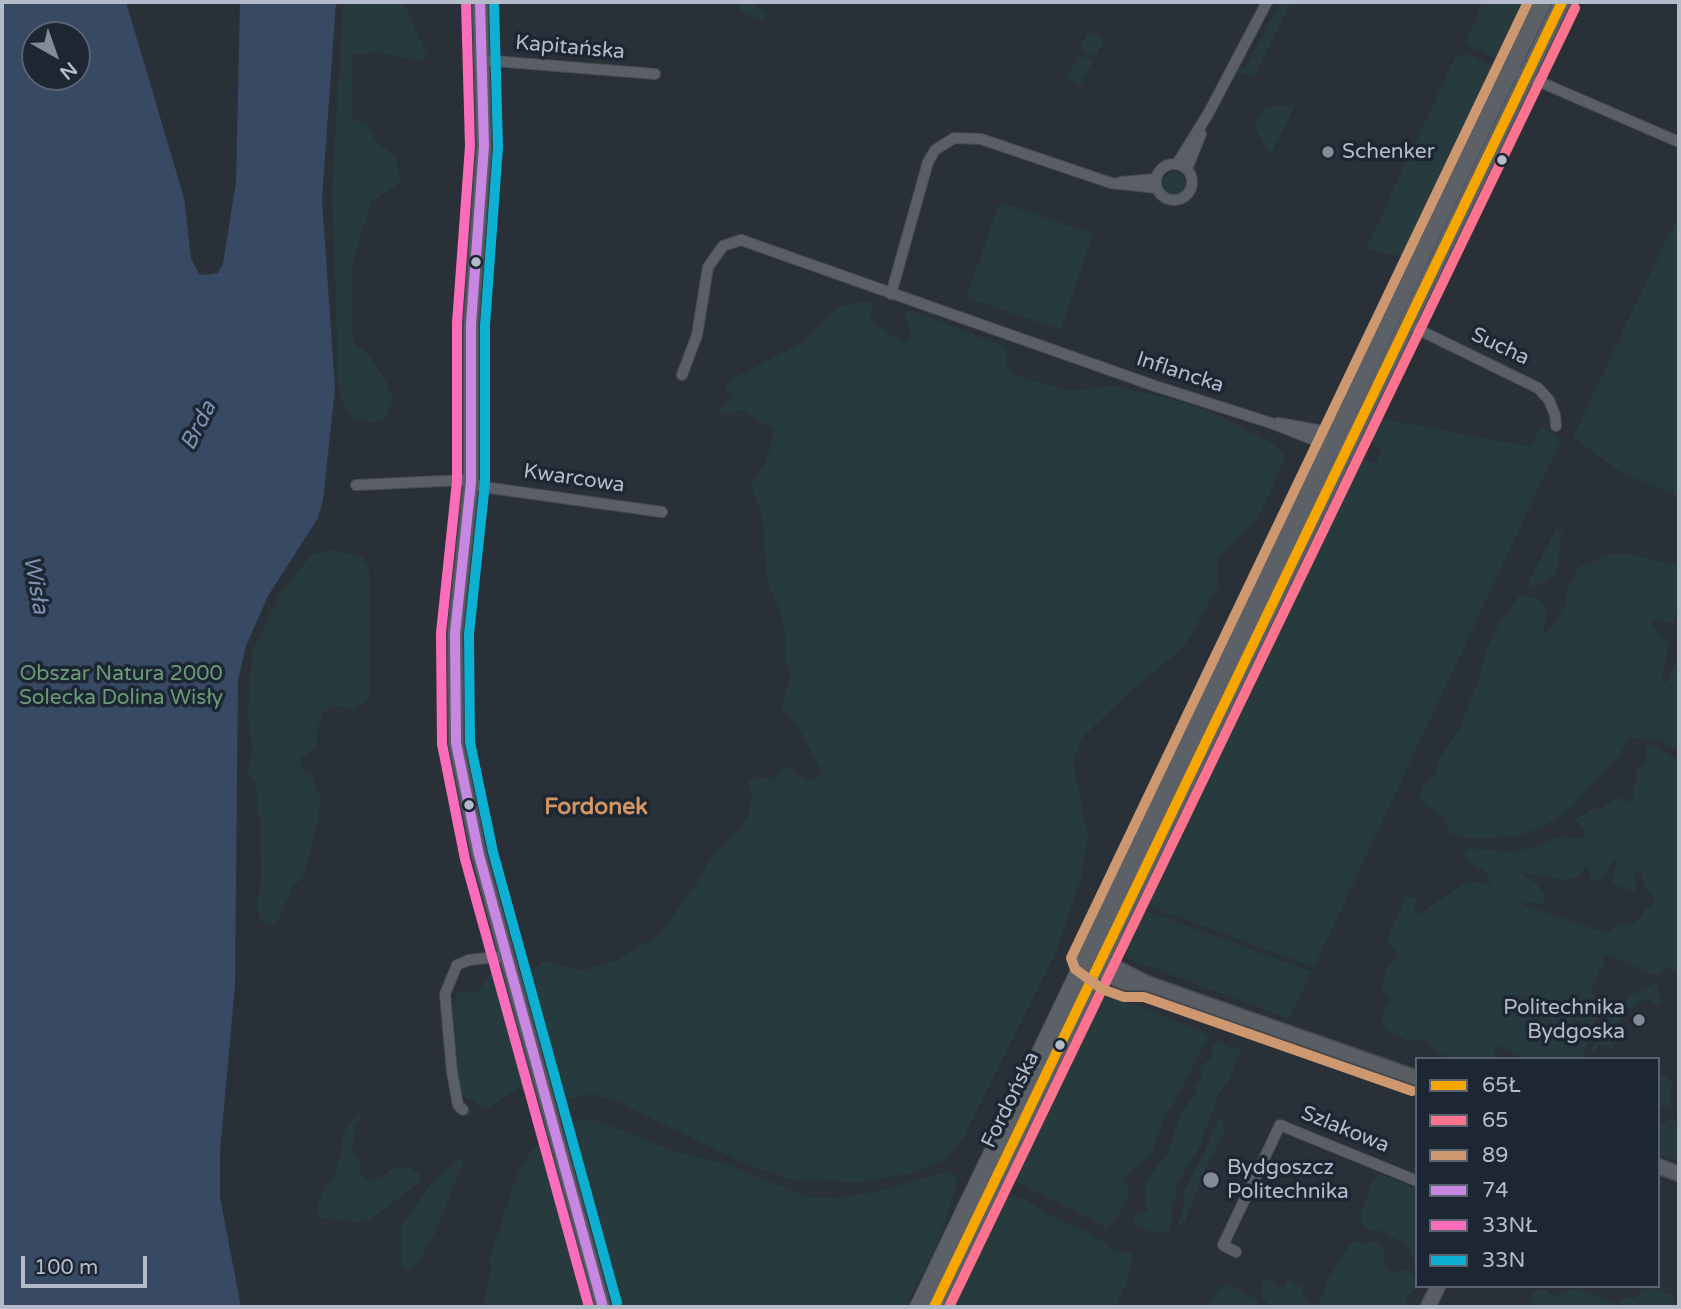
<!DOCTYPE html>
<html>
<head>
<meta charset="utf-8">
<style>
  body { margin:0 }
  #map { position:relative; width:1681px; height:1309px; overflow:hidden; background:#2a3038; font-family:"Varela Round",sans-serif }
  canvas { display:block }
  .frame { position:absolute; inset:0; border:4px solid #b4bcc9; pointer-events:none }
  .legend { position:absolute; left:1415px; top:1057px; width:245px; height:231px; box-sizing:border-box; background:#1d2633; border:2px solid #59626f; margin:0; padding:9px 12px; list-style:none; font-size:21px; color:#b4bcc9 }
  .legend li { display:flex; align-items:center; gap:14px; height:35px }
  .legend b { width:35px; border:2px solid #59626f }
  .north { position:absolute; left:21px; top:21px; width:70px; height:70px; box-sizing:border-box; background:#1d2633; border:2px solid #59626f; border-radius:50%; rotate:140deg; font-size:19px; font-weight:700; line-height:28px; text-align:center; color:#b4bcc9 }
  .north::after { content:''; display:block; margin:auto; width:24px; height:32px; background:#848b96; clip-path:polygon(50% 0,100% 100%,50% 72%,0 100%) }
  .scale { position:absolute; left:21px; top:1256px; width:126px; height:32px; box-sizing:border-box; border:4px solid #b4bcc9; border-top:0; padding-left:9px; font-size:21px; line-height:24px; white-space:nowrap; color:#b4bcc9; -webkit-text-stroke:5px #1d2633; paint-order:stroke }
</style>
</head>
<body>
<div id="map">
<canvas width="1681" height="1309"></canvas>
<div class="frame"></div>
<ul class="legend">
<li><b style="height:9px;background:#f7a600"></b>65Ł</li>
<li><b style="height:9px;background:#fc738d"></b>65</li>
<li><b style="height:9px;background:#cd976f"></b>89</li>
<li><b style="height:9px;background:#c787e3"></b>74</li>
<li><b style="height:9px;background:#fb6dba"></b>33NŁ</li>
<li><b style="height:9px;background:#0dafd3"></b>33N</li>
</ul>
<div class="north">N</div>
<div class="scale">100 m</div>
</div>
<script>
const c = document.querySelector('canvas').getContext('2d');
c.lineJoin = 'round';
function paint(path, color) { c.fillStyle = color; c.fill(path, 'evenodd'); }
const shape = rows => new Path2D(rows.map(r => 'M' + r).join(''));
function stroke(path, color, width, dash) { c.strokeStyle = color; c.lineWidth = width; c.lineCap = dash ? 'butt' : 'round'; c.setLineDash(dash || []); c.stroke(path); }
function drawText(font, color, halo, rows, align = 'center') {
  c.font = font + ' "Varela Round",sans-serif'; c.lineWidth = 7; c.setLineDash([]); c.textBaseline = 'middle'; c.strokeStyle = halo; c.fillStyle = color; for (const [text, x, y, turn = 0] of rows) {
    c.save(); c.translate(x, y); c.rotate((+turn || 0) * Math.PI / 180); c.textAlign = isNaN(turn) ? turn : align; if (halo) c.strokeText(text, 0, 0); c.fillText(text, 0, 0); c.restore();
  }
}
paint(shape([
  [343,2,404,2,427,57,421,61,375,52,353,55,352,119,367,124,377,143,396,157,400,183,371,202,352,265,353,343,366,351,386,381,393,400,385,419,372,422,353,419,339,396,332,193],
  [740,2,760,2,757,8,768,13,763,21,739,10],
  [1280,2,1291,2,1254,77,1236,72,1239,67,1245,69],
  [1483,2,1525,2,1497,59,1471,47,1466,41],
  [1089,31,1104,39,1095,57,1080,49],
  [1466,53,1494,67,1404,257,1366,249,1455,58],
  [1078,54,1093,61,1080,86,1067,77],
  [1296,104,1270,155,1254,126,1264,108],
  [1455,163,1451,180,1395,296,1391,296,1416,237],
  '1163 183a11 11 0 1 1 22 0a11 11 0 1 1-22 0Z',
  [1000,202,1093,234,1061,330,966,297],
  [1679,213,1679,497,1619,471,1573,437],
  [866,301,873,304,870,321,903,343,910,339,911,332,905,318,907,311,913,311,1007,347,1005,364,1012,374,1068,391,1114,386,1175,400,1218,415,1274,444,1286,456,1257,520,1218,558,1218,586,1190,637,1179,651,1128,693,1082,738,1073,761,1088,837,1080,882,1057,949,962,1139,946,1159,912,1173,858,1183,821,1179,792,1180,748,1165,620,1103,593,1094,562,1101,538,1099,518,1088,486,1109,460,1094,454,1016,457,992,477,993,491,972,524,974,545,961,581,971,617,960,660,934,697,883,713,854,740,827,748,816,752,795,748,785,750,781,759,777,772,780,781,769,789,767,806,780,816,780,822,772,796,723,782,710,791,673,786,661,784,623,767,579,762,514,750,484,766,463,774,430,742,410,728,415,717,411,733,397,726,390,728,381,802,343,837,308],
  [1378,418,1531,447,1540,427,1562,438,1314,967,1144,904,1157,870,1159,851,1346,466,1356,460,1377,463,1380,450,1371,439,1370,431],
  [1556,530,1562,532,1556,574,1533,588,1529,585,1531,577],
  [331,550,362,557,369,570,370,688,368,699,354,709,336,706,323,712,317,732,317,747,300,759,303,771,312,775,320,797,319,815,303,877,293,887,277,922,269,927,260,920,257,908,261,873,260,830,256,782,248,774,252,748,248,717,252,651,281,592,312,554],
  [1624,553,1679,566,1679,607,1673,623,1652,620,1650,624,1669,644,1661,679,1666,683,1679,657,1679,750,1657,740,1629,738,1616,760,1565,813,1544,826,1518,836,1470,839,1450,833,1443,817,1418,798,1423,785,1436,773,1437,763,1460,727,1477,685,1486,650,1500,621,1520,595,1538,599,1547,609,1543,634,1549,630,1566,603,1568,587,1579,567,1606,555],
  [1650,743,1679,761,1679,974,1667,967,1661,974,1654,975,1609,955,1603,956,1604,969,1599,970,1591,991,1602,1006,1601,1012,1590,1030,1582,1022,1573,1021,1588,1043,1582,1059,1527,1059,1499,1046,1493,1053,1496,1059,1455,1059,1438,1053,1422,1040,1407,1040,1385,1030,1382,1020,1385,1006,1391,998,1381,990,1386,970,1397,954,1387,941,1406,896,1415,898,1418,901,1413,913,1419,914,1463,884,1472,882,1491,885,1486,872,1469,863,1462,855,1468,848,1517,853,1561,836,1577,839,1584,837,1585,829,1574,820,1595,807,1600,810,1618,797,1629,804,1633,800,1637,768,1647,761,1647,746],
  [1613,859,1617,860,1612,882,1637,893,1634,876,1639,870,1645,889,1655,897,1649,908,1645,907,1642,917,1630,926,1624,922,1619,923,1607,933,1524,905,1524,902,1542,904,1546,896,1536,883,1519,872,1567,880,1578,877,1585,868,1589,868,1591,878,1598,881,1606,875],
  [1138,908,1312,972,1289,1019,1127,958,1123,943],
  [1656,983,1663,1002,1654,1005,1651,998,1647,999,1626,1011,1621,1006,1629,996],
  [1114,996,1200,1031,1208,1037,1172,1107,1167,1111,1152,1152,1146,1161,1125,1175,1124,1180,1129,1186,1128,1196,1116,1220,1107,1228,1005,1177,1018,1144,1029,1139,1040,1120,1044,1096,1059,1080,1065,1061,1063,1055,1072,1050,1087,1007,1103,997],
  [1614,1009,1623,1014,1609,1038,1617,1042,1613,1050,1598,1044,1595,1054,1592,1049,1594,1044],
  [1218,1040,1229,1048,1239,1047,1240,1052,1229,1080,1219,1094,1199,1148,1177,1183,1176,1196,1170,1208,1174,1217,1169,1231,1153,1233,1134,1225,1132,1220,1135,1215,1147,1211,1145,1186,1157,1166,1167,1156,1181,1112,1197,1093,1194,1085,1201,1079,1200,1068,1212,1056,1211,1048],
  [1661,1074,1672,1082,1670,1108,1658,1105],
  [364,1113,356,1126,351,1151,358,1155,361,1174,368,1180,380,1177,396,1167,409,1168,421,1174,420,1182,370,1220,357,1222,321,1218,317,1214,319,1201,325,1186,335,1176,345,1130,354,1118],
  [1673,1116,1679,1129,1679,1162,1658,1154,1658,1128],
  [593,1119,673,1151,729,1165,807,1197,836,1198,879,1191,949,1171,958,1179,940,1239,905,1307,609,1307,560,1135,569,1122],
  [1217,1120,1222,1120,1225,1129,1221,1141,1210,1158,1185,1221,1177,1227,1184,1205,1184,1191,1208,1145],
  [544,1144,552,1151,555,1182,576,1219,590,1287,597,1307,483,1307,491,1269,490,1256,515,1180,529,1153,538,1145],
  [461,1157,463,1163,435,1233,413,1270,404,1270,401,1263,402,1225,433,1181],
  [1380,1174,1417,1189,1417,1265,1407,1245,1381,1231,1370,1230,1362,1224,1360,1218,1372,1182],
  [1009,1197,1025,1199,1050,1215,1093,1235,1117,1252,1129,1252,1133,1257,1128,1279,1115,1307,946,1307,986,1215,994,1203],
  [1352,1241,1365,1245,1373,1241,1384,1248,1385,1263,1391,1274,1407,1269,1417,1278,1419,1287,1406,1297,1407,1307,1270,1307,1261,1296,1263,1280,1270,1280,1278,1287,1285,1287,1288,1280,1305,1288,1302,1290,1306,1299,1311,1304,1319,1304,1329,1278],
  [1225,1283,1255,1298,1261,1307,1207,1307],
  [1577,1288,1620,1306,1621,1298,1633,1299,1639,1296,1641,1291,1654,1288,1672,1295,1675,1307,1537,1307,1530,1299,1536,1290,1544,1289,1554,1296]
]), '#273a3e');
paint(shape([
  [2,2,126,2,184,198,191,258,199,274,206,275,218,273,223,264,236,182,240,2,336,2,322,199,335,389,323,500,318,518,268,596,246,646,238,680,235,985,220,1151,220,1197,241,1307,2,1307],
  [35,35,77,35,77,77,35,77]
]), '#384963');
const street = shape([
  [482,60,655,74],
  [1510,69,1679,142],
  [1177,164,1208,114,1267,2],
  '1156 182a18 18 0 1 1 36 0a18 18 0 1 1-36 0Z',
  [1187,169,1201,134],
  [1121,182,1156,179],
  [891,294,928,162,935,150,954,138,981,139,1111,183,1157,188],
  [1407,324,1538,388,1549,400,1555,415,1556,426],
  [682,375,697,335,708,267,723,246,741,240,1155,386,1271,423,1334,448],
  [1278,423,1318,430,1337,440],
  [356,485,465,480,483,487,662,512],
  [463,1110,458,1105,452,1072,445,994,457,965,469,960,507,956],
  [1236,1252,1223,1245,1280,1125,1417,1181]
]);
const secondary = shape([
  [480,2,484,146,471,324,471,482,455,633,456,743,479,855,603,1307],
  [1089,961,1119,969,1146,983,1417,1078],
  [1099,972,1127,983,1146,983],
  [1658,1166,1679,1174],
  [1428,1307,1438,1286]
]);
const primary = shape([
  [918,1307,1543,2],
  [934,1307,1562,2]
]);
stroke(street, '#484c53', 12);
stroke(secondary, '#484c53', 17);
stroke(primary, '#484c55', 18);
stroke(street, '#5a5e66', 10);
stroke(secondary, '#595d64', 14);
stroke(primary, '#5c6168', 16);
stroke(shape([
  [934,1307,1562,2]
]), '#f7a600', 10);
stroke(shape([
  [949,1307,1575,8]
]), '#fc738d', 10);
stroke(shape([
  [1412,1091,1144,997,1124,997,1102,989,1075,969,1071,958,1528,2]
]), '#cd976f', 10);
stroke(shape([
  [480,2,484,146,471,324,471,482,455,633,456,743,479,855,603,1307]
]), '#c787e3', 10);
stroke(shape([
  [466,2,470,146,457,323,457,481,441,633,442,744,465,859,589,1307]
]), '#fb6dba', 10);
stroke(shape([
  [494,2,498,147,485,325,485,483,469,634,470,742,493,852,617,1303]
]), '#0dafd3', 10);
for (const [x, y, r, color] of [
  [1328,152,7,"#848b96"],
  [1502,160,6,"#b4bcc9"],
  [476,262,6,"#b4bcc9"],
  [469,805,6,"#b4bcc9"],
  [1639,1020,7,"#848b96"],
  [1060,1045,6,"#b4bcc9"],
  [1211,1180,9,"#848b96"]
]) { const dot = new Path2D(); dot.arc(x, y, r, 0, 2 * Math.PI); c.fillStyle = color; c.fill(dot); stroke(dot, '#1d2633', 2.5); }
drawText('21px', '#b4bcc9', '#1d2633', [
  ["Kapitańska",570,48,5],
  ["Sucha",1500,347,25],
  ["Inflancka",1180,373,18],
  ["Kwarcowa",574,479,8],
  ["Fordońska",1011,1100,-64],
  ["Szlakowa",1345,1130,22]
]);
drawText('21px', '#b4bcc9', '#1d2633', [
  ["Schenker",1342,152],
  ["Politechnika",1625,1008,"right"],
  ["Bydgoska",1625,1032,"right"],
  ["Bydgoszcz",1227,1168],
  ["Politechnika",1227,1192]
], 'left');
drawText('21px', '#6b9a76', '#1d2633', [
  ["Obszar Natura 2000",121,674],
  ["Solecka Dolina Wisły",121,698]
]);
drawText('italic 23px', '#7c92b1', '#1d2633', [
  ["Brda",199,426,-63],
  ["Wisła",35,585,80]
]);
drawText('bold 23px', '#d59563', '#1d2633', [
  ["Fordonek",596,808]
]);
</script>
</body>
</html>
